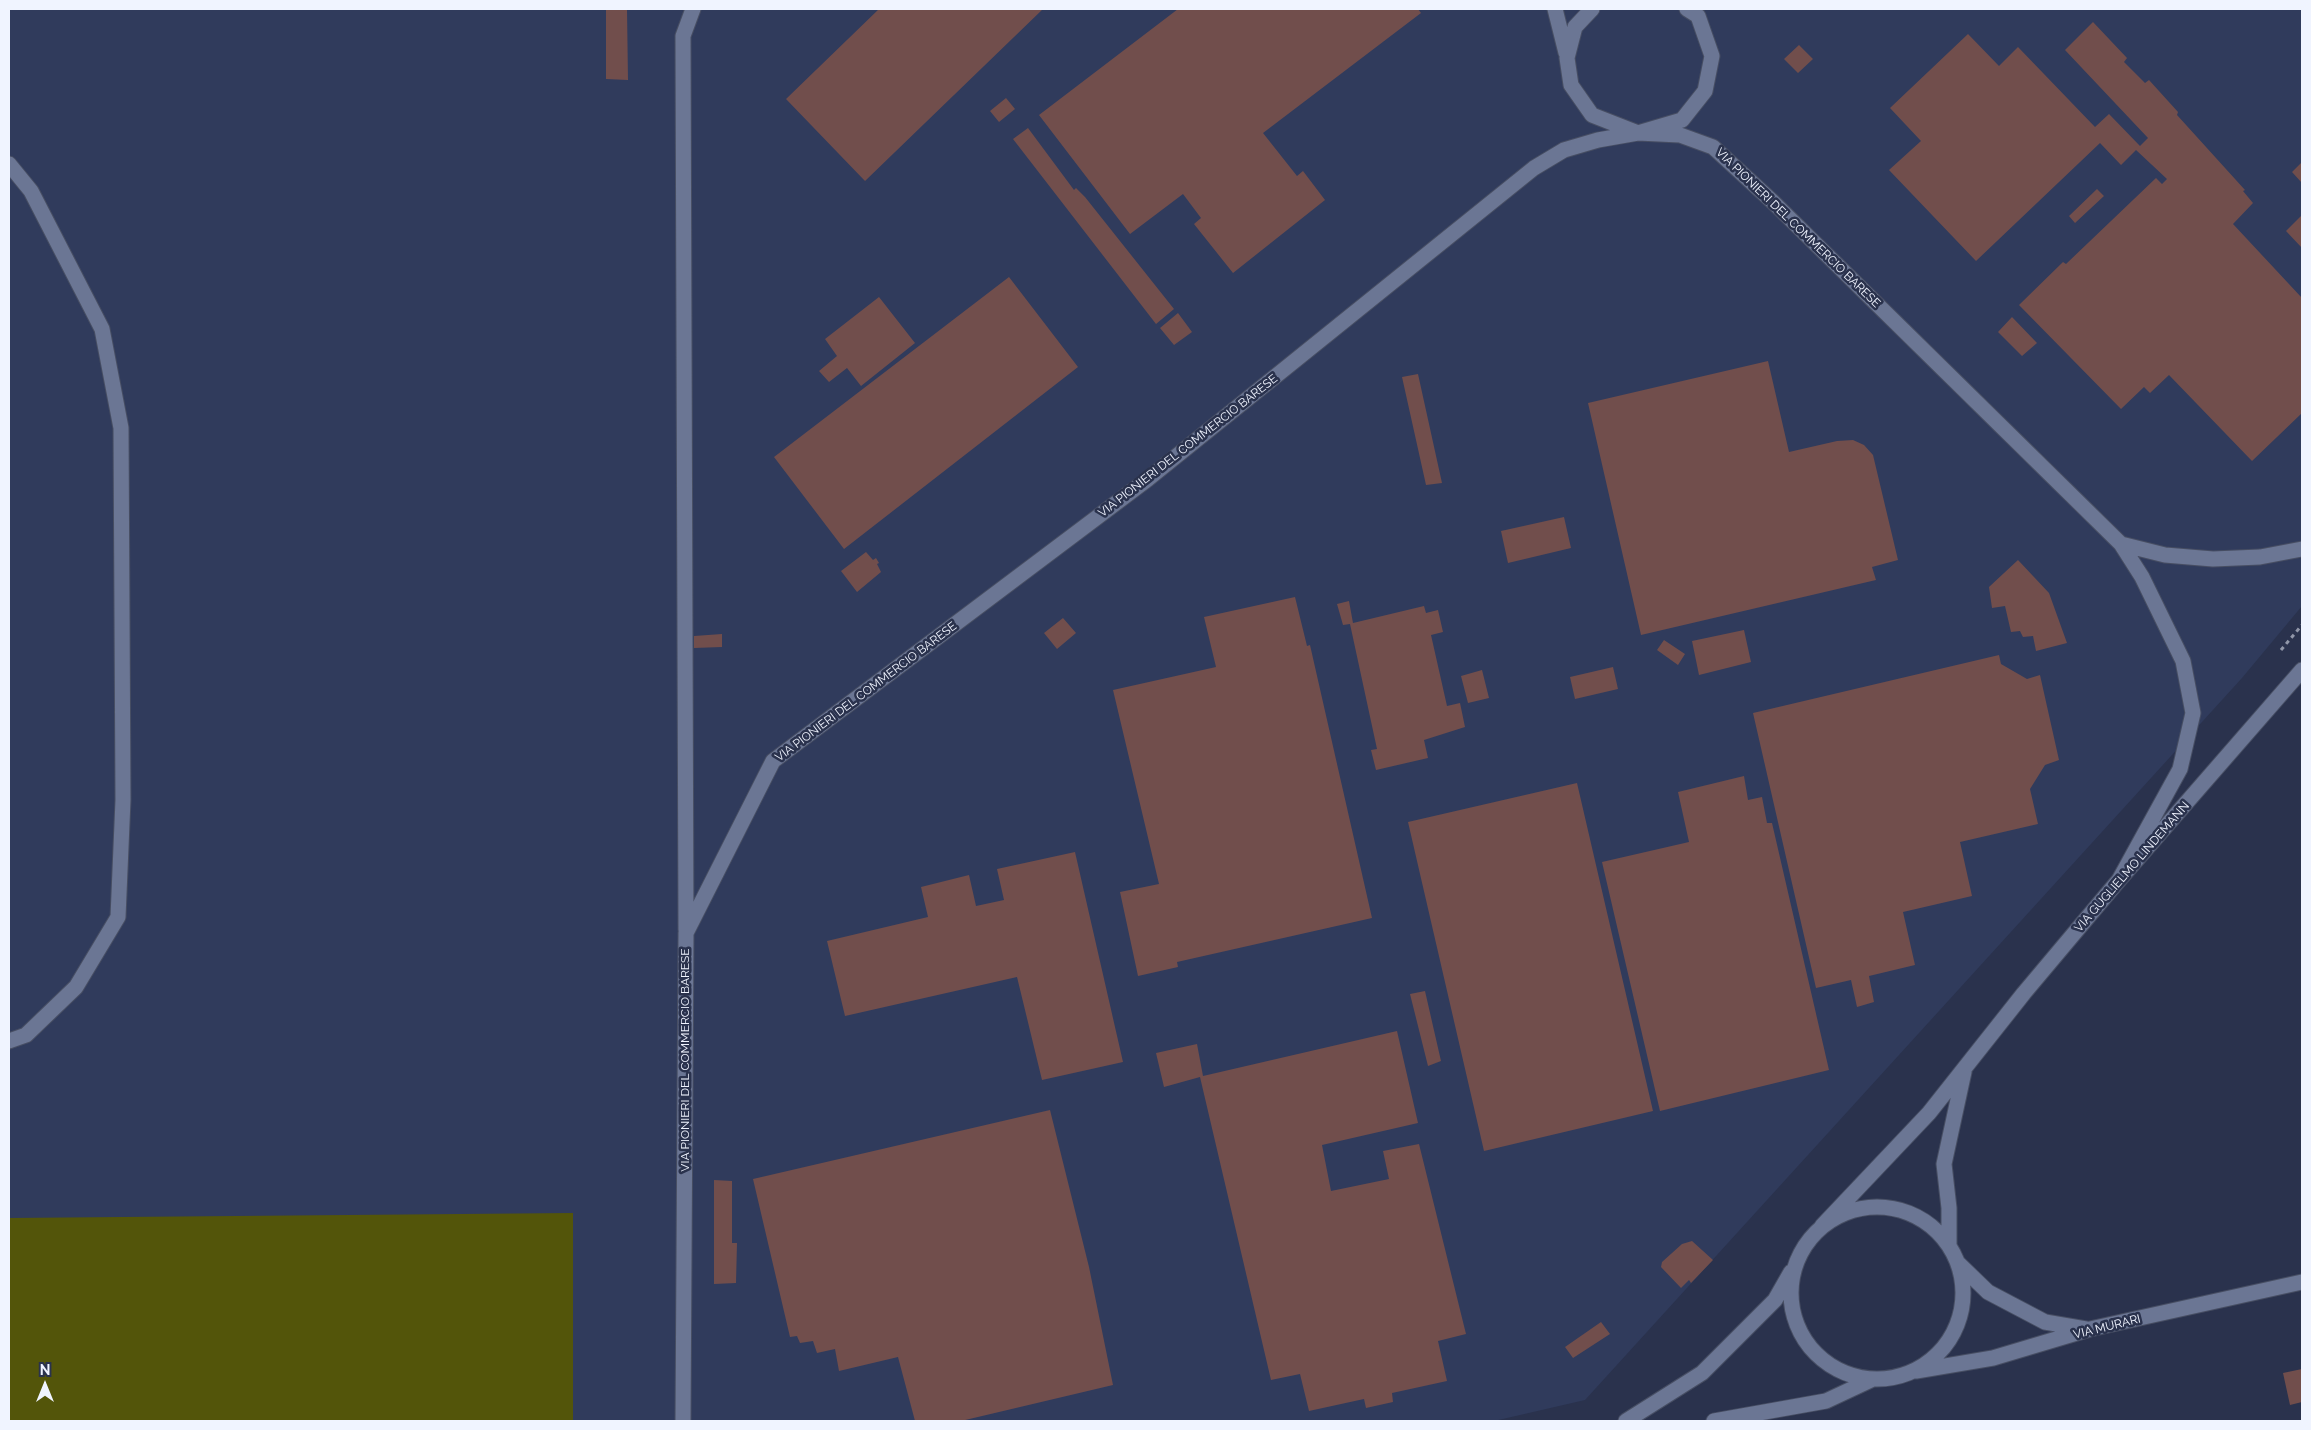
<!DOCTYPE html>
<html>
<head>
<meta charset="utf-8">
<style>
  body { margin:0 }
  #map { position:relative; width:2311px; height:1430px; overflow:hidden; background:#2a324d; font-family:Raleway,sans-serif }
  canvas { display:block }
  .frame { position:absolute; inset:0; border:10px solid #f0f4ff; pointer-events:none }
  .north { position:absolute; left:20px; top:1360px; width:50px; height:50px; -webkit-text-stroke:4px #2a324d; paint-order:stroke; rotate:0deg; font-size:14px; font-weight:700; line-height:20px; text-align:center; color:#f0f4ff }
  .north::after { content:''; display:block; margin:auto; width:18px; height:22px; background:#f0f4ff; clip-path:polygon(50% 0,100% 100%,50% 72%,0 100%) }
</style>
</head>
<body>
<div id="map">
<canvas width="2311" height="1430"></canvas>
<div class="frame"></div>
<div class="north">N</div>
</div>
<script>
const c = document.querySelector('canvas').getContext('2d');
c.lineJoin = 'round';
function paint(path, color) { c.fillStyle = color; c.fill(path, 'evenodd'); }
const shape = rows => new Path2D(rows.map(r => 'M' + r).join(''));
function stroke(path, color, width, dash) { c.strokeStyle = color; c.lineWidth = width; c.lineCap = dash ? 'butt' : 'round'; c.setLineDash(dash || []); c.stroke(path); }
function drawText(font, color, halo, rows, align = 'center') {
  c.font = font + ' Raleway,sans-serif'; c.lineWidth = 5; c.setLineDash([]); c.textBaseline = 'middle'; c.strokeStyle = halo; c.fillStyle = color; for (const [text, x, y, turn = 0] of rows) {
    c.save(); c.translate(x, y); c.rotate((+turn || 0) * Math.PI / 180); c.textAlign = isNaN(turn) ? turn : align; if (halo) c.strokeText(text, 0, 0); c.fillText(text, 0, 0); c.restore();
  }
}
paint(shape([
  [9,9,2302,9,2302,606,2242,678,1585,1400,1494,1421,9,1421]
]), '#303b5c');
paint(shape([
  [573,1213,573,1421,9,1421,9,1218]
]), '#53550a');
paint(shape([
  [606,9,627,9,628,80,606,79],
  [879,9,1043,9,865,181,786,99],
  [1178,9,1418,9,1421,13,1263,133,1297,176,1303,171,1325,200,1233,273,1194,224,1201,218,1183,194,1130,234,1039,115],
  [2093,22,2127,58,2124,62,2145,83,2149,80,2178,112,2177,115,2245,190,2243,191,2253,203,2233,224,2302,298,2302,413,2252,461,2169,375,2150,393,2144,387,2121,409,2019,305,2063,262,2066,264,2156,178,2162,184,2167,179,2136,150,2121,165,2100,143,1976,261,1889,170,1921,141,1890,108,1968,34,1999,66,2018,47,2095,127,2109,114,2140,146,2148,138,2065,50],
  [1799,45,1813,59,1798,73,1784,59],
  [1006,98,1015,109,999,122,990,111],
  [1028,128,1074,190,1076,188,1085,197,1174,309,1156,324,1013,139],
  [2302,162,2302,183,2292,172],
  [2097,189,2104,196,2075,223,2069,216],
  [2302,215,2302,248,2286,231],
  [1009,277,1078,367,844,549,774,457],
  [879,297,915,343,861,386,847,368,829,382,819,371,837,356,825,339],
  [1178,313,1192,332,1174,345,1160,328],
  [2012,317,2037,343,2022,356,1998,332],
  [1768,361,1789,452,1837,441,1853,440,1864,445,1873,455,1898,560,1872,567,1876,580,1641,635,1588,403],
  [1418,374,1442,483,1426,485,1402,377],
  [1564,517,1571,548,1508,563,1501,531],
  [866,552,873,560,876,558,879,563,877,564,881,572,857,592,841,571],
  [2018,560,2049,593,2067,643,2036,651,2033,636,2023,637,2020,631,2011,632,2005,606,1992,608,1989,587],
  [1295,597,1307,646,1310,645,1372,918,1177,962,1178,967,1138,976,1120,892,1159,884,1113,690,1216,667,1204,617],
  [1349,601,1353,623,1424,606,1426,613,1438,610,1443,632,1431,635,1447,706,1460,703,1465,727,1424,740,1428,758,1376,770,1371,750,1377,749,1350,624,1343,625,1337,604],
  [1063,618,1076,633,1057,649,1044,633],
  [1744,630,1751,662,1699,675,1692,641],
  [722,634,722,647,694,648,694,636],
  [1664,640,1685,654,1678,665,1657,650],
  [1999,655,2001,664,2027,679,2040,675,2059,760,2045,765,2030,789,2038,824,1960,842,1972,896,1903,912,1915,965,1869,976,1874,1002,1857,1007,1851,980,1816,988,1753,713],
  [1613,667,1618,689,1575,699,1570,677],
  [1482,670,1489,698,1468,703,1461,676],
  [1744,776,1748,800,1762,797,1767,823,1772,823,1829,1070,1660,1111,1602,862,1689,842,1678,792],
  [1577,783,1653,1111,1484,1151,1408,822],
  [1075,852,1123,1062,1042,1080,1017,977,845,1016,827,941,928,917,921,887,969,875,976,906,1004,900,997,869],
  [1425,991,1441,1061,1428,1066,1410,994],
  [1397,1031,1418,1123,1322,1145,1331,1191,1389,1179,1383,1151,1419,1144,1466,1334,1438,1341,1447,1381,1392,1393,1393,1402,1366,1408,1364,1399,1309,1411,1300,1374,1271,1380,1200,1077,1164,1087,1156,1053,1197,1044,1203,1076],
  [1050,1110,1089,1267,1113,1385,961,1421,915,1421,898,1357,839,1371,835,1349,817,1353,813,1341,800,1343,797,1336,790,1337,753,1179],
  [714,1180,732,1181,732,1243,737,1243,736,1283,714,1284],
  [1692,1241,1713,1260,1691,1283,1689,1280,1681,1288,1661,1267,1662,1262,1682,1244],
  [1601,1322,1610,1334,1573,1358,1565,1347],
  [2302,1369,2302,1402,2290,1405,2283,1373]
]), '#714e4c');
const minor = shape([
  [1555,9,1566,53],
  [1592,9,1575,27,1567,58,1571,85,1592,115,1638,133,1682,120,1705,91,1712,56,1698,16,1687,9],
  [9,164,31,191,102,329,121,428,123,800,118,917,76,987,26,1035,9,1041],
  [2121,544,2165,555,2213,559,2260,557,2302,549],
  [686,930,683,36,693,9],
  '1791 1293a86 86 0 1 1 172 0a86 86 0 1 1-172 0Z',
  [1822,1226,1929,1113,2024,993,2119,880,2302,670],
  [1949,1244,1949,1208,1944,1164,1964,1072],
  [1959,1264,1988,1292,2045,1322,2086,1329],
  [1916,1371,1993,1358,2090,1329,2302,1282],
  [683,1421,686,933,773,761,1148,479,1534,168,1564,150,1598,140,1638,133,1680,135,1713,147,1773,202,2121,544,2142,577,2183,661,2193,713,2180,769,2119,880],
  [1626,1421,1702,1373,1775,1300,1791,1272],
  [1714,1421,1826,1401,1873,1379]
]);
stroke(minor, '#474e63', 17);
stroke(shape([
  [2281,650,2302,625]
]), '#9197a9', 3, [4, 4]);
stroke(minor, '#6b7694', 15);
drawText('12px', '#f0f4ff', '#2a324d', [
  ["VIA PIONIERI DEL COMMERCIO BARESE",1798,228,44],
  ["VIA PIONIERI DEL COMMERCIO BARESE",1188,446,-38],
  ["VIA PIONIERI DEL COMMERCIO BARESE",866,692,-37],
  ["VIA GUGLIELMO LINDEMANN",2132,867,-49],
  ["VIA PIONIERI DEL COMMERCIO BARESE",685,1060,-90],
  ["VIA MURARI",2107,1327,-14]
]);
</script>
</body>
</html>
